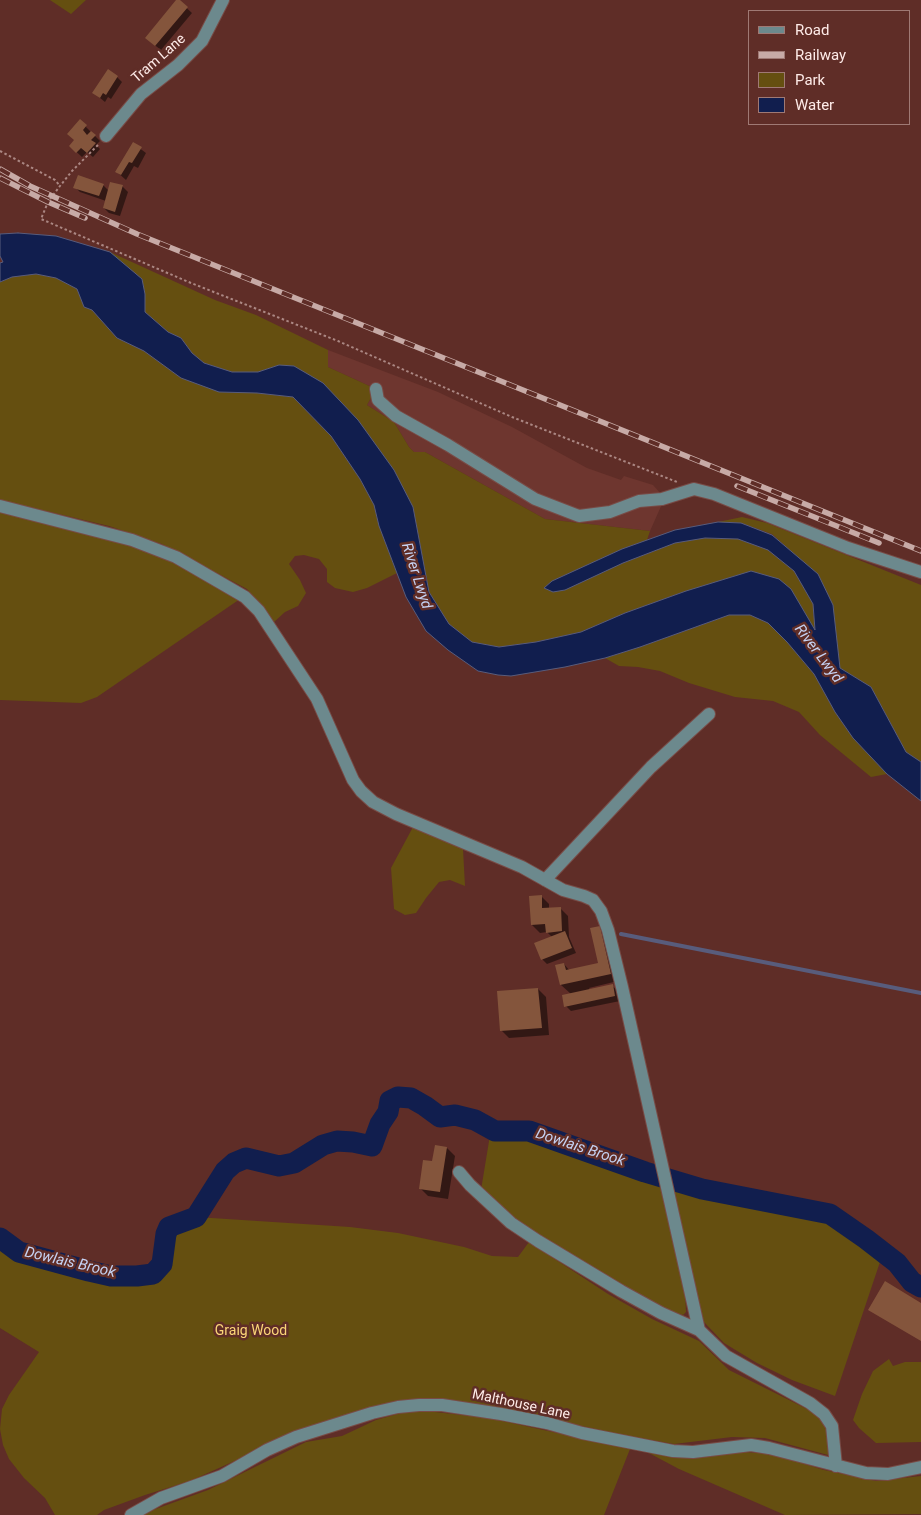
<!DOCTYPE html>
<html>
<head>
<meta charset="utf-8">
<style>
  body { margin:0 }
  #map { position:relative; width:921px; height:1515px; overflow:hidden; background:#5f2d27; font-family:Roboto,sans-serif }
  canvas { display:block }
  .legend { position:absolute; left:748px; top:10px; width:162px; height:115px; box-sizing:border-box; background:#5f2d27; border:1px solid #9f7974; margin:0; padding:6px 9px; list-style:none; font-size:15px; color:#feebe8 }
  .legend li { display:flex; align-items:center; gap:10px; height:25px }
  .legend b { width:25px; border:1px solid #9f7974 }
</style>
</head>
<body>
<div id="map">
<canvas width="921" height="1515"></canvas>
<ul class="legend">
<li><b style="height:6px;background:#6c898d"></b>Road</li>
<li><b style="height:6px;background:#c7aaa6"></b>Railway</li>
<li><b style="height:14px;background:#654f10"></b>Park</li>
<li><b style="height:14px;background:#111e4e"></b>Water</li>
</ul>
</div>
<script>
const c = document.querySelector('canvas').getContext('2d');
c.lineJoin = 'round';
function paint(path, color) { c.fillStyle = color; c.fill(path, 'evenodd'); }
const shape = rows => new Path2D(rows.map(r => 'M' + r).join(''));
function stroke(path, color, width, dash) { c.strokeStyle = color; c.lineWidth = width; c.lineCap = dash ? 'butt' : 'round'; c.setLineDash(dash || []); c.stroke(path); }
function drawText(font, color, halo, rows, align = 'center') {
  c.font = font + ' Roboto,sans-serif'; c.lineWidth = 5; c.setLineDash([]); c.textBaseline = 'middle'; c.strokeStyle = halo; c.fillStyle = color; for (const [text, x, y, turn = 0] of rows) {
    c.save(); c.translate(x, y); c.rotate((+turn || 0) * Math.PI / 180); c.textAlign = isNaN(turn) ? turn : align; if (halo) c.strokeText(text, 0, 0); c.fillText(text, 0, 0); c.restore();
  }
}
paint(shape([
  [328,350,438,392,512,427,587,468,621,480,624,476,653,485,662,495,662,504,650,531,545,519,425,452,414,452,409,447,394,422,367,405,376,389,328,367]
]), '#6e362f');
paint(shape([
  [50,0,86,0,71,14],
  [110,252,215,300,256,315,328,350,328,367,376,389,367,405,394,422,409,447,414,452,425,452,545,519,650,531,647,540,622,549,552,581,544,588,623,563,675,543,705,538,738,539,768,550,794,571,813,604,815,632,686,591,625,613,581,632,536,642,499,647,472,642,449,624,429,592,413,507,279,365,258,372,232,372,204,363,192,353,181,338,168,332,145,312,145,294],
  [36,274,56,278,77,289,84,307,92,310,117,338,144,351,181,378,257,393,293,397,331,436,360,479,374,505,379,526,397,573,367,588,353,592,335,588,327,582,327,569,319,559,304,555,295,556,289,564,300,580,306,593,298,606,285,612,274,622,247,589,162,544,109,526,0,500,0,282,12,277],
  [0,511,102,537,149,551,200,575,240,599,97,697,81,703,0,700],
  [742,517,767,523,921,585,921,762,906,752,871,687,840,668,836,637,791,551,772,534,741,523,718,522],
  [729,615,750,615,768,623,787,642,814,674,835,712,853,738,887,774,871,777,820,735,799,712,773,701,735,697,689,683,660,671,638,667,619,666,605,658,640,647],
  [413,827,463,849,465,886,450,880,439,882,426,898,416,913,405,915,394,909,391,868],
  [491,1129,495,1131,529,1131,660,1176,685,1292,686,1312,683,1315,669,1311,617,1284,518,1222,481,1190],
  [669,1179,702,1189,830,1214,883,1253,835,1396,792,1380,757,1363,724,1343,704,1322],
  [196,1217,350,1227,398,1233,464,1247,492,1256,518,1257,529,1242,608,1294,652,1319,699,1341,729,1370,815,1413,827,1430,830,1443,828,1455,765,1438,732,1437,674,1444,622,1435,510,1410,468,1403,318,1424,273,1440,239,1459,190,1481,145,1495,104,1510,97,1515,55,1515,45,1498,24,1478,9,1459,3,1445,0,1429,2,1409,9,1395,39,1352,0,1328,0,1238,19,1252,111,1276,137,1276,153,1274,162,1264,166,1234,169,1227],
  [889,1359,893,1366,905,1362,921,1362,921,1442,876,1443,859,1428,853,1420,862,1394,873,1371],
  [426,1411,489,1418,630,1449,604,1515,144,1515,153,1510,208,1490,306,1442,342,1436,376,1420,401,1413],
  [647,1452,698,1458,744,1452,772,1454,824,1470,876,1481,921,1476,921,1514,785,1515,679,1469]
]), '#654f10');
const water = shape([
  [18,233,56,236,110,252,142,279,145,294,145,312,168,332,181,338,192,353,204,363,232,372,258,372,279,365,294,366,323,383,358,420,394,470,413,507,429,592,449,624,472,642,499,647,536,642,581,632,625,613,686,591,751,571,779,579,791,589,815,630,813,604,794,571,768,550,738,539,705,538,675,543,623,563,565,590,553,592,544,588,552,581,622,549,675,530,718,522,741,523,772,535,818,574,833,605,840,668,871,687,906,752,921,762,921,801,887,774,853,738,835,712,814,674,787,642,768,623,750,615,729,615,640,647,605,658,565,667,511,676,498,675,478,671,448,650,426,631,406,597,379,526,374,505,360,479,331,436,293,397,257,393,219,392,181,378,144,351,117,338,92,310,84,307,77,289,56,278,36,274,12,277,0,282,0,263,3,262,0,256,0,234,18,233]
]);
paint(water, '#111e4e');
stroke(water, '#585c7c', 1);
paint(shape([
  [178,0,192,13,161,50,152,43],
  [117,77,122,82,111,99,108,97,105,102,94,93],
  [80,121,100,141,96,145,100,149,93,157,87,152,82,157,70,146,76,140],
  [134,144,146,153,138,168,134,166,126,180,117,172],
  [103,185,109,191,122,186,128,192,120,216,109,213,104,208,106,201,80,192,75,187],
  [541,896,549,904,549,909,560,908,568,916,569,937,576,953,547,964,542,959,552,937,547,932,540,933,532,925],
  [600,927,608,935,618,981,589,988,590,990,612,986,618,991,620,1001,571,1011,566,1006,571,994,561,985,564,964,570,971,599,964],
  [538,989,546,997,549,1035,509,1038,501,1030],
  [447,1148,455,1156,448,1199,428,1196,420,1188,433,1162]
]), '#0007');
stroke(shape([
  [621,934,921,993]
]), '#585c7c', 4);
stroke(shape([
  [0,1238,19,1252,89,1271,111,1276,137,1276,153,1274,162,1264,166,1234,169,1227,196,1217,225,1171,234,1163,246,1158,279,1166,294,1163,323,1145,337,1141,353,1142,372,1146,380,1124,388,1112,390,1101,398,1097,411,1098,425,1106,440,1117,455,1115,475,1120,495,1131,529,1131,645,1172,702,1189,830,1214,866,1239,897,1263,912,1282,921,1287]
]), '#111e4e', 21);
paint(shape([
  [176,0,180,0,188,7,155,46,145,38],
  [108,69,118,76,106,95,103,93,100,98,92,93],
  [80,119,87,125,83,130,87,135,91,131,96,135,91,140,96,143,87,153,81,148,76,153,69,146,74,140,67,134],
  [133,142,142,147,132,163,129,162,121,175,115,172],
  [78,175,104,184,99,196,73,188],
  [110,182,123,185,115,212,103,208],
  [542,895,542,908,561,907,562,931,546,933,545,924,531,925,529,896],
  [600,926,611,974,560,985,555,965,564,963,566,970,598,963,590,928],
  [565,931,572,948,541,960,534,943],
  [613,984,615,996,564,1007,562,995],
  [538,988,542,1028,500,1031,497,991],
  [435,1145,447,1147,440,1192,419,1189,423,1160,432,1161],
  [885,1281,921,1303,921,1341,868,1310]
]), '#84553c');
const minor = shape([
  [106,136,141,94,178,65,202,41,223,0],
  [376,389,378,400,396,416,448,445,535,499,579,516,610,512,639,501,662,499,694,489,714,494,848,548,921,572],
  [0,506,132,540,176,557,245,597,259,611,317,699,353,780,361,791,373,802,396,814,522,867,563,890,584,896,593,900,601,911,608,930,622,987,699,1330],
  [545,880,651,767,709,714],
  [459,1172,470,1185,511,1223,538,1241,621,1291,661,1313,699,1330,726,1356,810,1403,824,1414,832,1426,836,1466],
  [131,1515,161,1498,222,1476,267,1450,296,1437,372,1413,398,1407,419,1405,442,1405,501,1414,547,1423,582,1433,673,1451,693,1452,751,1445,769,1448,866,1473,888,1474,921,1467]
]);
stroke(minor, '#784b46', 14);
stroke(shape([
  [98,145,72,171,60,186,48,202,41,219,191,283,338,341,512,417,677,482],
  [0,151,55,180,60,186]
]), '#ab8783', 2, [2.5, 2.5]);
stroke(minor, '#6c898d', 12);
const rail = shape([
  [0,169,30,186,137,234,921,551],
  [0,178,48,202,85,218],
  [737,486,879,543]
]);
stroke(rail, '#c7aaa6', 5.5);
stroke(rail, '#5f2d27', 4, [11]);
drawText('14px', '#feebe8', '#5f2d27', [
  ["Tram Lane",159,59,-41],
  ["Malthouse Lane",521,1405,12]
]);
drawText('14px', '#fbd678', '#5f2d27', [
  ["Graig Wood",251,1331]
]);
drawText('italic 15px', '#c5d2f3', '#5f2d27', [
  ["River Lwyd",416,576,72],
  ["River Lwyd",818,654,53],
  ["Dowlais Brook",580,1148,18],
  ["Dowlais Brook",70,1263,13]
]);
</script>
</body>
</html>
